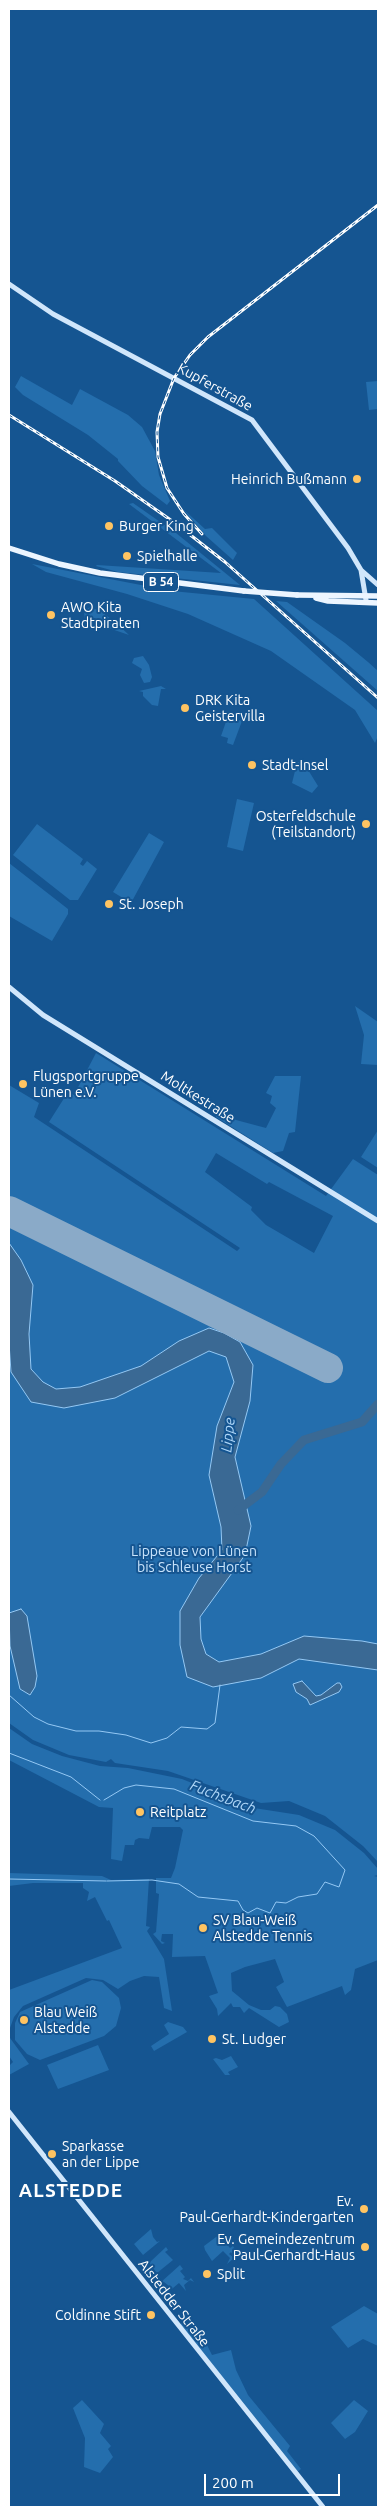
<!DOCTYPE html>
<html>
<head>
<meta charset="utf-8">
<style>
  body { margin:0 }
  #map { position:relative; width:387px; height:2516px; overflow:hidden; background:#155591; font-family:Ubuntu,sans-serif }
  canvas { display:block }
  .frame { position:absolute; inset:0; border:10px solid #fff; pointer-events:none }
  .scale { position:absolute; left:204px; top:2474px; width:136px; height:22px; box-sizing:border-box; border:2px solid #fff; border-top:0; padding-left:6px; font-size:15px; line-height:18px; white-space:nowrap; color:#fff; -webkit-text-stroke:4px #155591; paint-order:stroke }
</style>
</head>
<body>
<div id="map">
<canvas width="387" height="2516"></canvas>
<div class="frame"></div>
<div class="scale">200 m</div>
</div>
<script>
const c = document.querySelector('canvas').getContext('2d');
c.lineJoin = 'round';
function paint(path, color) { c.fillStyle = color; c.fill(path, 'evenodd'); }
const shape = rows => new Path2D(rows.map(r => 'M' + r).join(''));
function stroke(path, color, width, dash) { c.strokeStyle = color; c.lineWidth = width; c.lineCap = dash ? 'butt' : 'round'; c.setLineDash(dash || []); c.stroke(path); }
function drawText(font, color, halo, rows, align = 'center') {
  c.font = font + ' Ubuntu,sans-serif'; c.lineWidth = 4; c.setLineDash([]); c.textBaseline = 'middle'; c.strokeStyle = halo; c.fillStyle = color; for (const [text, x, y, turn = 0] of rows) {
    c.save(); c.translate(x, y); c.rotate((+turn || 0) * Math.PI / 180); c.textAlign = isNaN(turn) ? turn : align; if (halo) c.strokeText(text, 0, 0); c.fillText(text, 0, 0); c.restore();
  }
}
paint(shape([
  [21,376,72,405,80,389,128,415,142,427,155,451,159,475,170,501,167,505,142,486,118,461,118,459,88,435,23,395,15,387],
  [378,381,378,409,369,410,366,382],
  [133,503,176,533,240,585,118,572,96,566,97,565,221,573,129,504],
  [183,509,205,529,212,528,237,553,233,560,206,536],
  [32,564,172,591,254,599,378,711,378,736,375,743,355,710,271,651,188,614,127,594,46,572],
  [276,601,287,602,345,643,368,662,378,671,378,691],
  [90,607,100,611,114,621,129,635,85,620,84,611],
  [143,656,149,665,152,677,150,682,144,683,140,675,142,669,132,663,134,658],
  [161,686,166,689,161,689,158,706,152,705,143,696,143,692,139,691],
  [228,716,242,721,233,745,227,743,228,738,221,736],
  [302,760,318,786,312,793,292,783,297,763],
  [237,799,254,803,243,851,227,847],
  [37,824,83,859,80,864,83,866,87,861,97,869,78,900,70,900,13,855],
  [149,833,164,842,131,903,113,892],
  [9,863,68,909,68,914,52,941,9,916],
  [355,1006,378,1022,378,1065,361,1064,364,1035],
  [96,1053,326,1196,353,1159,378,1175,378,1862,363,1846,325,1816,289,1801,261,1803,168,1771,115,1763,111,1759,106,1762,69,1755,33,1740,9,1723,9,1085,39,1103,34,1117,237,1251,240,1248,49,1122,68,1092,74,1095],
  [216,1153,267,1184,269,1182,333,1216,314,1253,266,1225,251,1210,252,1207,205,1172],
  [275,1076,301,1076,295,1132,289,1133,283,1151,273,1153,216,1117,219,1109,236,1120,266,1128,276,1108,270,1103,272,1096,266,1093],
  [378,1130,378,1168,361,1157],
  [9,1728,32,1744,62,1756,100,1766,128,1768,182,1779,254,1808,299,1815,335,1830,364,1853,378,1869,378,1875,374,1876,378,1877,378,1960,355,1969,351,1990,345,1995,342,1986,287,2007,276,1987,284,1982,275,1959,245,1967,231,1973,232,1991,249,2005,261,2010,270,2010,275,2006,280,2007,287,2014,289,2022,279,2027,249,2008,244,2013,240,2007,233,2007,231,2003,218,2016,217,2009,209,1996,218,1993,205,1956,172,1957,173,1934,162,1934,161,1941,165,1943,162,1944,153,1934,156,1932,159,1894,156,1893,156,1878,171,1878,175,1868,183,1830,180,1827,152,1827,149,1839,139,1838,135,1840,134,1845,125,1845,122,1861,111,1859,113,1808,99,1807,9,1760],
  [9,1873,102,1876,111,1880,149,1879,146,1926,150,1927,147,1931,164,1959,172,2011,164,2008,159,1977,144,1976,130,1981,118,1989,103,1980,86,1978,23,2006,14,2017,10,2028,10,2038,29,2064,9,2075,9,2066,13,2062,9,2056,9,1990,122,1948,109,1920,107,1921,95,1897,87,1901,89,1892,83,1888,83,1883,33,1883,9,1886],
  [92,1980,102,1982,119,1998,121,2008,116,2026,104,2036,40,2060,27,2054,15,2040,15,2023,20,2012],
  [168,2022,183,2027,187,2032,154,2051,151,2046,169,2034,164,2025],
  [98,2045,109,2070,58,2089,47,2065],
  [231,2056,238,2067,228,2072,230,2075,225,2075,213,2059,216,2058,222,2060],
  [151,2229,153,2237,157,2242,160,2241,143,2255,134,2244],
  [220,2234,223,2234,226,2238,224,2241,230,2248,233,2246,236,2251,234,2257,231,2252,229,2254,234,2258,227,2264,230,2258,223,2251,212,2261,205,2250,204,2246],
  [166,2247,168,2250,165,2252,173,2260,157,2273,149,2263],
  [180,2265,183,2269,180,2271,185,2277,183,2279,188,2281,191,2278,194,2282,190,2280,184,2285,186,2291,179,2283,167,2293,165,2290,169,2286,164,2282,160,2283],
  [364,2306,378,2314,378,2346,363,2339,348,2348,331,2327],
  [185,2321,197,2336,202,2335,212,2355,231,2350,236,2370,248,2395,290,2446,287,2451,301,2469,296,2473,178,2326],
  [82,2400,104,2424,100,2433,111,2446,108,2449,113,2457,100,2473,84,2467,85,2438,73,2408],
  [354,2400,368,2411,355,2432,345,2439,331,2423]
]), '#246ead');
const water = shape([
  [9,1243,21,1260,33,1285,29,1334,31,1369,43,1382,56,1389,80,1387,141,1366,179,1341,209,1328,224,1333,240,1342,253,1365,250,1401,235,1457,251,1526,245,1555,200,1617,201,1639,206,1654,219,1662,261,1654,304,1636,362,1641,378,1644,378,1670,299,1659,261,1678,213,1687,187,1677,180,1645,180,1611,199,1578,222,1550,221,1527,209,1475,217,1426,234,1382,226,1357,209,1351,115,1398,64,1408,31,1402,11,1372,9,1343,9,1243],
  [21,1609,27,1616,37,1676,35,1687,30,1695,20,1689,10,1646,9,1613,21,1609],
  [302,1681,316,1696,321,1695,337,1683,340,1683,342,1687,339,1692,310,1705,307,1699,296,1692,293,1684,302,1681]
]);
paint(water, '#3a6994');
stroke(water, '#94c8f4', 1);
stroke(shape([
  [9,1695,34,1717,48,1724,76,1731,99,1731,126,1735,151,1743,167,1738,181,1727,207,1729,215,1723,220,1685],
  [9,1753,71,1777,100,1800],
  [104,1800,124,1788,136,1785,174,1789,253,1821,296,1826,314,1836,345,1870,339,1887,325,1882,317,1894,298,1897,286,1903,276,1902,270,1913,257,1908,248,1913,243,1910,238,1901,198,1897,179,1884,152,1880,107,1881],
  [9,1879,106,1881]
]), '#94c8f4', 1);
stroke(shape([
  [238,1510,262,1492,281,1464,304,1440,362,1422,378,1404]
]), '#3a6994', 9);
stroke(shape([
  [9,1211,328,1368]
]), '#8aaac8', 30);
stroke(shape([
  [9,284,53,314,252,420,348,548,361,570,366,600],
  [361,570,378,585],
  [9,987,43,1015,378,1221],
  [9,2112,323,2507]
]), '#d0e6fb', 5);
stroke(shape([
  [9,548,59,564,100,573,244,591],
  [297,595,378,596],
  [316,598,328,601,378,603]
]), '#ecf5ff', 5.5);
const rail = shape([
  [9,415,115,481,175,523,225,562,378,698],
  [202,534,184,514,167,488,158,457,157,432,160,414,174,378,190,355,208,337,378,205]
]);
stroke(rail, '#fff', 3);
stroke(rail, '#155591', 1, [4]);
stroke(shape([
  [244,591,297,595]
]), '#ecf5ff', 5.5);
for (const [x, y, r, color] of [
  [357,479,5,"#ffc462"],
  [109,526,5,"#ffc462"],
  [127,556,5,"#ffc462"],
  [51,615,5,"#ffc462"],
  [185,708,5,"#ffc462"],
  [252,765,5,"#ffc462"],
  [366,824,5,"#ffc462"],
  [109,904,5,"#ffc462"],
  [23,1084,5,"#ffc462"],
  [140,1812,5,"#ffc462"],
  [203,1928,5,"#ffc462"],
  [24,2020,5,"#ffc462"],
  [212,2039,5,"#ffc462"],
  [52,2154,5,"#ffc462"],
  [364,2209,5,"#ffc462"],
  [365,2247,5,"#ffc462"],
  [207,2274,5,"#ffc462"],
  [151,2315,5,"#ffc462"]
]) { const dot = new Path2D(); dot.arc(x, y, r, 0, 2 * Math.PI); c.fillStyle = color; c.fill(dot); stroke(dot, '#155591', 2); }
for (const [x, y, w] of [
  [161,582,35]
]) { const box = new Path2D(); box.roundRect(x - w / 2, y - 9.5, w, 19, 4); c.fillStyle = '#155591'; c.fill(box); stroke(box, '#fff', 1); }
drawText('bold 12px', '#fff', null, [
  ["B 54",161,582]
]);
drawText('14px', '#fff', '#155591', [
  ["Kupferstraße",215,387,29],
  ["Moltkestraße",198,1097,32],
  ["Alstedder Straße",174,2303,52]
]);
drawText('14px', '#fff', '#155591', [
  ["Heinrich Bußmann",347,479,"right"],
  ["Burger King",119,526],
  ["Spielhalle",137,556],
  ["AWO Kita",61,607],
  ["Stadtpiraten",61,623],
  ["DRK Kita",195,700],
  ["Geistervilla",195,716],
  ["Stadt-Insel",262,765],
  ["Osterfeldschule",356,816,"right"],
  ["(Teilstandort)",356,832,"right"],
  ["St. Joseph",119,904],
  ["Flugsportgruppe",33,1076],
  ["Lünen e.V.",33,1092],
  ["Reitplatz",150,1812],
  ["SV Blau-Weiß",213,1920],
  ["Alstedde Tennis",213,1936],
  ["Blau Weiß",34,2012],
  ["Alstedde",34,2028],
  ["St. Ludger",222,2039],
  ["Sparkasse",62,2146],
  ["an der Lippe",62,2162],
  ["Ev.",354,2201,"right"],
  ["Paul-Gerhardt-Kindergarten",354,2217,"right"],
  ["Ev. Gemeindezentrum",355,2239,"right"],
  ["Paul-Gerhardt-Haus",355,2255,"right"],
  ["Split",217,2274],
  ["Coldinne Stift",141,2315,"right"]
], 'left');
drawText('14px', '#c9e4fc', '#155591', [
  ["Lippeaue von Lünen",194,1551],
  ["bis Schleuse Horst",194,1567]
]);
drawText('italic 15px', '#aed6f8', '#155591', [
  ["Lippe",228,1435,-84],
  ["Fuchsbach",223,1797,21]
]);
c.letterSpacing = '1px';
drawText('bold 19px', '#fff', '#155591', [
  ["ALSTEDDE",71,2191]
]);
c.letterSpacing = '0px';
</script>
</body>
</html>
